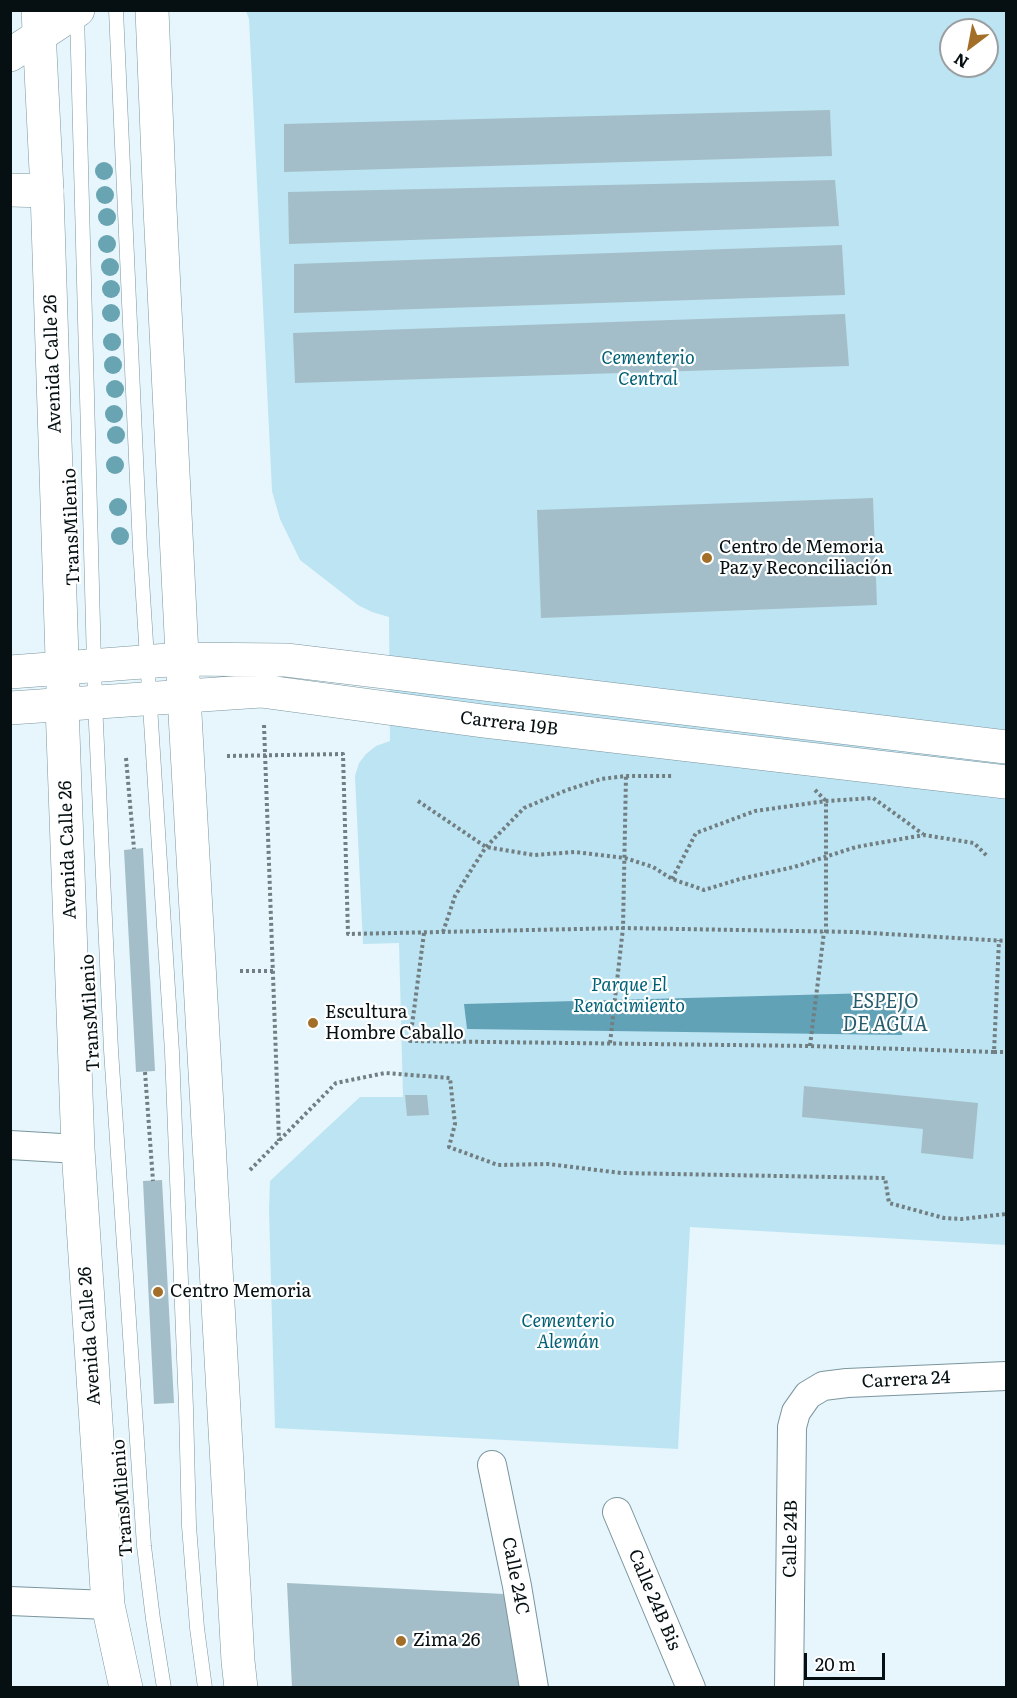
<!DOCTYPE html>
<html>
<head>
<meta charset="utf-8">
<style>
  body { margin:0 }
  #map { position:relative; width:1017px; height:1698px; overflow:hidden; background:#e6f6fc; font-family:Literata,serif }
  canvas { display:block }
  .frame { position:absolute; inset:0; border:12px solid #061013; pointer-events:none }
  .north { position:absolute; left:939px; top:18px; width:60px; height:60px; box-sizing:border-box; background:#fff; border:2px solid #9b9fa1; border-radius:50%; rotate:212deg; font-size:16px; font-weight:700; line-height:24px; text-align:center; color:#061013 }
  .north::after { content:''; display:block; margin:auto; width:21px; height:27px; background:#a36f28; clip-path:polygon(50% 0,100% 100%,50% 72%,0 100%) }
  .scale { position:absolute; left:804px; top:1653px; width:81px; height:27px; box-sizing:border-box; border:3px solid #061013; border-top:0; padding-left:8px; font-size:18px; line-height:21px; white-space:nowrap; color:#061013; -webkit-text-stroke:4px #fff; paint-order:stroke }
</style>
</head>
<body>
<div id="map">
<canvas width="1017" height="1698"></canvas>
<div class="frame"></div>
<div class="north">N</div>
<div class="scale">20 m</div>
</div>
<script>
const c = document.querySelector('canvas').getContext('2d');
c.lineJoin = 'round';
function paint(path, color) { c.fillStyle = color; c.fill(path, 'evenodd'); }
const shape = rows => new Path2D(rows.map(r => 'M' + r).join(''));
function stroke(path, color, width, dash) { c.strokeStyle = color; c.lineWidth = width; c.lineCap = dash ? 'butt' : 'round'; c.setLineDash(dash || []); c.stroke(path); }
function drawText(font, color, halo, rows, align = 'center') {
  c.font = font + ' Literata,serif'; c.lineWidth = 4.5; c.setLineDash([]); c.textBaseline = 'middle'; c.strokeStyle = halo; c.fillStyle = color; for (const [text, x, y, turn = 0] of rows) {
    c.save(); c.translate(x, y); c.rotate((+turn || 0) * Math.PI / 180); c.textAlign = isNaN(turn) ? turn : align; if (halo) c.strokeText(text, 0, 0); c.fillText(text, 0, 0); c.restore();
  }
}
paint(shape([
  [246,11,1006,11,1006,1245,690,1227,678,1449,275,1428,269,1210,270,1181,360,1097,403,1097,399,943,363,944,355,776,359,763,366,754,376,746,390,741,389,617,372,612,358,605,300,560,280,519,272,491,249,19],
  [951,30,987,30,987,66,951,66]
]), '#bde4f2');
paint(shape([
  [910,992,902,1035,467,1029,464,1004]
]), '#61a2b7');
paint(shape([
  [830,110,832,156,284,172,284,124],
  [835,180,839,226,289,244,288,192],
  [842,245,845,295,294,313,294,264],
  [845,314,849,366,295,383,293,333],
  [873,498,877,605,541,618,537,510],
  [143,848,155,1071,136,1072,124,850],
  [804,1086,978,1103,973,1159,921,1153,923,1129,802,1117],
  [405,1095,427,1095,429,1115,407,1116],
  [162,1180,174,1403,154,1404,143,1181],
  [287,1583,504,1594,519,1688,292,1688]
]), '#a3bec8');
const lane = shape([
  [116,10,140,548,172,1052,186,1408,189,1526,197,1628,205,1688],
  [77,13,95,702,111,1050,144,1546,153,1619,164,1688]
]);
const street = shape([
  [10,1145,78,1149],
  [492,1465,517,1586,534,1688],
  [617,1512,691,1688],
  [10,1601,108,1605],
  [789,1688,792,1427,796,1412,808,1395,823,1386,847,1383,1006,1376]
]);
const secondary = shape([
  [10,55,78,10],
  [10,190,47,191],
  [10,672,182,659,286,660,1006,747],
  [10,708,261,691,483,721,1006,782]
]);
const primary = shape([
  [38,10,47,191,63,689,62,705,78,1149,108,1605,126,1688],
  [152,10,160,208,184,696,238,1661,241,1688]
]);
stroke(lane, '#7b959e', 15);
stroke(street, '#7b959e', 30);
stroke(secondary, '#7b959e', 34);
stroke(primary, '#7b959e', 34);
stroke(shape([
  [264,725,279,1141],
  [227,756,343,754,348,934,623,928,854,932,1006,941],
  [126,758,134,849],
  [815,790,826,801,826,932],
  [418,801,486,847,534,855,575,852,625,858,653,867,672,879,704,890,740,879,794,867,856,847,924,835,974,843,988,857],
  [672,879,696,833,755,811,826,801,873,798,923,834],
  [443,932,455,896,473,867,486,847,524,808,567,790,601,779,626,776,674,776],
  [424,933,410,1041,810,1046,994,1052,999,940],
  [240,971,274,971],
  [610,1043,623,928,626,776],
  [810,1046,824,932],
  [994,1052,1006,1052],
  [145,1072,153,1181],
  [250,1170,336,1083,385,1073,450,1078,455,1124,449,1147,498,1165,548,1164,621,1173,885,1178,889,1203,944,1218,962,1219,1006,1214]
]), '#717e82', 4, [3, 3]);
stroke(lane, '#fff', 14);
stroke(street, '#fff', 28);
stroke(secondary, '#fff', 33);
stroke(primary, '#fff', 33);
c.fillStyle = '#68a4b2';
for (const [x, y] of [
  [104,171],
  [105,195],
  [107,217],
  [107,244],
  [110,267],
  [111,289],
  [111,313],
  [112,342],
  [113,365],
  [115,389],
  [114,414],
  [116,435],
  [115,465],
  [118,507],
  [120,536]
]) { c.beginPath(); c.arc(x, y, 9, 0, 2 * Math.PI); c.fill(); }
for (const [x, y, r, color] of [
  [707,558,6,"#a36f28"],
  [313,1023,6,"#a36f28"],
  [158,1292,6,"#a36f28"],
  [401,1641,6,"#a36f28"]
]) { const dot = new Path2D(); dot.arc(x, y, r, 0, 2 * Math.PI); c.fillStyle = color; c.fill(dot); stroke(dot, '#fff', 2); }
drawText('italic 18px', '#006076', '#fff', [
  ["Cementerio",648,359],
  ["Central",648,380],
  ["Parque El",629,986],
  ["Renacimiento",629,1007],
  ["Cementerio",568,1322],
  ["Alemán",568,1343]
]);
drawText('18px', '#061013', '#fff', [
  ["Avenida Calle 26",53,364,-92],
  ["TransMilenio",72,527,-92],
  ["Carrera 19B",509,724,7],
  ["Avenida Calle 26",68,850,-92],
  ["TransMilenio",91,1013,-93],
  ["Avenida Calle 26",90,1336,-94],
  ["Carrera 24",906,1380,-3],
  ["TransMilenio",123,1498,-94],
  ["Calle 24B",791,1539,-89],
  ["Calle 24C",515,1576,79],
  ["Calle 24B Bis",654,1600,67]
]);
drawText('18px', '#061013', '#fff', [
  ["Centro de Memoria",719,548],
  ["Paz y Reconciliación",719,569],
  ["Escultura",325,1013],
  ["Hombre Caballo",325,1034],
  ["Centro Memoria",170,1292],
  ["Zima 26",413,1641]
], 'left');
drawText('italic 20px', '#265c6c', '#fff', [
  ["ESPEJO",885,1002],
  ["DE AGUA",885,1025]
]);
</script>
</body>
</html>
